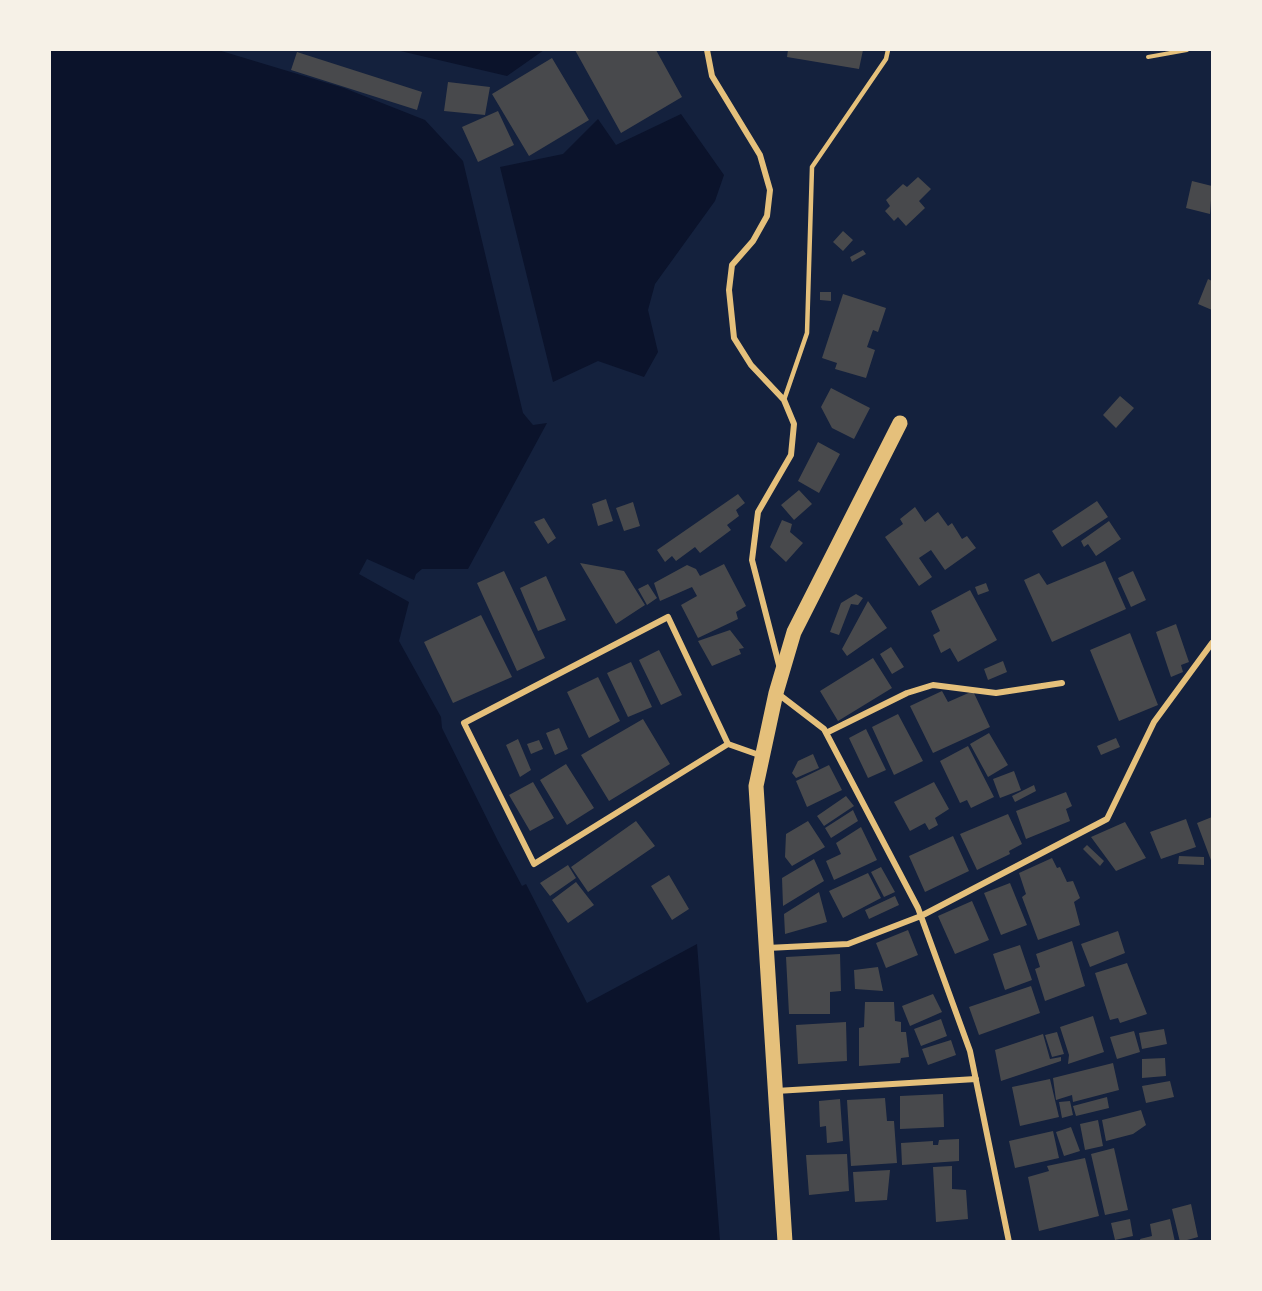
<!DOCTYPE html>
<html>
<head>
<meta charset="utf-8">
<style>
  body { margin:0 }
  #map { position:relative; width:1262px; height:1291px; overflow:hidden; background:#14213d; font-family:Helvetica,sans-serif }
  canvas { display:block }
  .frame { position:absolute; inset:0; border:51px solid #f6f1e7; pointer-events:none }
</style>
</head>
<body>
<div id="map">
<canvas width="1262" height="1291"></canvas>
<div class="frame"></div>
</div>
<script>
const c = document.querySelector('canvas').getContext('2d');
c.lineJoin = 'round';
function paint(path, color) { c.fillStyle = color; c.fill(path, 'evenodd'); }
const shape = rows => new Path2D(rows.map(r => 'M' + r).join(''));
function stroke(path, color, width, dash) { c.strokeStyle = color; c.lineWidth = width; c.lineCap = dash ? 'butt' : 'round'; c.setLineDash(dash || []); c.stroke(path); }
paint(shape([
  [50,50,218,50,344,88,425,120,463,161,523,413,533,425,547,423,468,569,422,569,416,574,414,580,367,559,359,574,409,602,399,641,441,717,442,728,498,841,522,886,526,884,587,1003,697,944,720,1241,50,1241],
  [396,50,544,50,507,76],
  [681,114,724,175,715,201,655,284,648,310,658,352,644,377,598,361,553,382,500,167,563,154,598,119,616,145]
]), '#0b132b');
paint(shape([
  [575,50,656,50,682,97,621,133],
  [788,50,863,50,859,69,787,57],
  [297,52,422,92,417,110,291,70],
  [552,58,589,120,529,156,492,94],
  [448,82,490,87,485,115,444,111],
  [498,111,514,145,478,162,462,127],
  [918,177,931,189,919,201,925,208,906,226,898,217,894,221,885,211,890,206,886,200,903,184,907,187],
  [1192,181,1212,186,1210,214,1186,208],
  [843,231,853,240,843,251,833,242],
  [863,250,866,254,852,262,850,257],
  [1208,279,1212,281,1212,310,1198,304],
  [820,292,831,292,831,301,820,300],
  [843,294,886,308,878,332,873,330,867,347,875,350,866,378,835,369,837,363,822,358],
  [831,388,870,408,854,439,832,428,821,407],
  [1120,396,1134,408,1116,428,1103,415],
  [818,442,840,454,819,493,798,481],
  [799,490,812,504,794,520,781,505],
  [738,494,745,503,736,510,739,516,727,525,731,530,700,553,695,547,676,561,672,556,665,562,657,550],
  [606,499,613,521,598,526,592,504],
  [1097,501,1108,517,1062,547,1052,531],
  [633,502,640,526,624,531,616,508],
  [915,507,925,522,938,512,948,526,952,523,962,539,967,536,976,548,945,570,931,550,919,558,932,577,919,586,885,537,903,524,900,519],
  [544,518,556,538,548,544,534,522],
  [782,520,792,524,790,532,803,543,786,562,770,547],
  [1109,521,1121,539,1096,556,1088,544,1084,547,1081,541],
  [1105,561,1126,609,1052,642,1024,580,1039,573,1047,585],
  [580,563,624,571,645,605,616,624],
  [724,564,746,606,736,612,738,619,698,638,681,605,697,596,692,587,660,601,654,583,687,565,696,569,700,576],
  [504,571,545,658,517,671,477,583],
  [1133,571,1146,600,1131,607,1118,578],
  [546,576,566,620,538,631,520,588],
  [986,583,989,591,978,595,975,587],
  [648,584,657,598,647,605,638,589],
  [970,590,997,640,958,662,950,648,941,653,933,635,940,631,931,611],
  [856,594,863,598,858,605,851,604,839,635,830,632,841,603],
  [868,601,887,628,847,656,842,649],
  [481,615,512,677,453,703,424,642],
  [1176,624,1189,662,1181,665,1183,672,1171,677,1156,632],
  [730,630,744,648,739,649,741,654,712,666,698,641],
  [1130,633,1158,705,1119,721,1090,650],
  [891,647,904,667,892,674,880,654],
  [659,650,682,695,661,705,639,660],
  [873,658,892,688,838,721,820,691],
  [1003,661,1007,672,988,680,984,669],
  [631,662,652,707,628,717,607,673],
  [598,677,620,721,589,738,567,692],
  [942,691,948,702,973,691,990,727,933,753,910,706],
  [898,714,923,761,894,775,872,727],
  [643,719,670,764,609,801,581,755],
  [559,728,568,749,555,755,546,733],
  [866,729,886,770,868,778,849,738],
  [989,733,1008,765,988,777,970,744],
  [1116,738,1120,747,1101,755,1097,746],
  [518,739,531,770,520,777,506,745],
  [539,740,543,749,531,754,527,744],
  [968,746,994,797,971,808,967,800,960,803,940,761],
  [813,754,819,768,796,778,792,773,798,761],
  [566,764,594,808,567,825,540,780],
  [829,765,842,790,807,807,796,781],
  [1014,771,1021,790,1000,798,993,779],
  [533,782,554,818,530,831,509,795],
  [934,782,949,809,935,818,938,825,929,830,925,823,910,831,894,802],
  [1034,785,1036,791,1015,802,1012,796],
  [1066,792,1072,806,1066,809,1070,821,1026,839,1016,811],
  [846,796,854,806,824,826,817,816],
  [853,810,858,821,831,838,825,828],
  [1008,814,1022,844,1009,851,1010,854,977,870,960,834],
  [1212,817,1212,863,1197,823],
  [1186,819,1196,847,1161,859,1150,832],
  [636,821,655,846,588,892,571,867],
  [808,821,825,847,792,866,785,857,786,834],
  [1125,822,1146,858,1116,871,1091,837],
  [861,827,877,860,834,880,826,861,841,854,836,843],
  [953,836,969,871,925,892,909,856],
  [1087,845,1104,861,1100,866,1083,849],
  [1179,856,1204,857,1204,865,1178,864],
  [1052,858,1057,868,1060,867,1067,882,1073,881,1080,898,1074,902,1080,925,1038,940,1022,897,1026,894,1019,873],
  [814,859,824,881,783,906,782,878],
  [568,865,576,878,550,896,540,883],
  [881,867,895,892,884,897,871,872],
  [868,873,881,898,843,918,829,891],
  [669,875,689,909,672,920,651,886],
  [576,882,594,905,568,923,552,900],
  [1010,883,1027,925,1001,935,984,893],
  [819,892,827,922,785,934,784,914],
  [895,896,899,905,869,919,865,910],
  [972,901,989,940,955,954,938,916],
  [908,930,918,955,886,968,876,943],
  [1118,931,1125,953,1090,967,1081,944],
  [1072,941,1085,986,1045,1001,1035,969,1040,967,1036,954],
  [1020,945,1032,980,1005,990,993,954],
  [840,954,841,991,830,992,830,1014,789,1014,786,957],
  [1127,963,1147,1014,1120,1023,1118,1018,1110,1020,1095,973],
  [878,967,883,991,855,989,854,970],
  [1031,986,1040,1013,979,1035,969,1007],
  [933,994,942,1012,910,1026,902,1006],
  [865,1002,894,1002,895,1021,901,1022,901,1032,906,1032,909,1057,901,1058,900,1063,859,1066,859,1028,864,1027],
  [1093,1016,1104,1052,1068,1064,1069,1055,1060,1027],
  [941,1019,947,1036,921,1046,914,1029],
  [846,1022,847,1061,798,1064,796,1025],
  [1164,1029,1167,1044,1142,1049,1139,1033],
  [1134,1031,1140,1052,1117,1059,1110,1037],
  [1057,1032,1064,1054,1052,1057,1045,1035],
  [1043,1034,1050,1059,1061,1057,1061,1061,1001,1081,995,1050],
  [951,1040,956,1055,928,1065,922,1049],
  [1165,1058,1166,1076,1142,1078,1142,1059],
  [1113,1063,1119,1090,1073,1102,1072,1095,1056,1100,1053,1078],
  [1050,1079,1059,1117,1020,1126,1012,1087],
  [1170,1081,1174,1097,1146,1103,1142,1086],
  [943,1094,944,1127,900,1129,900,1096],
  [1107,1097,1109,1108,1076,1116,1073,1106],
  [885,1098,887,1121,894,1121,897,1163,851,1166,847,1100],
  [840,1099,843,1141,827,1143,826,1126,820,1127,819,1101],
  [1070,1101,1073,1115,1062,1118,1059,1102],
  [1141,1110,1146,1125,1133,1134,1106,1141,1102,1120],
  [1098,1120,1103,1146,1085,1150,1080,1124],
  [1071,1127,1080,1151,1064,1156,1056,1132],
  [1053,1131,1059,1158,1015,1168,1009,1141],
  [959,1139,959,1161,902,1165,901,1143,933,1141,933,1145,938,1145,939,1140],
  [1114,1148,1128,1210,1105,1215,1091,1154],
  [847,1154,849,1191,809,1195,806,1155],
  [1085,1158,1099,1216,1039,1231,1028,1177,1049,1171,1047,1166],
  [952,1166,952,1189,966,1190,968,1219,936,1222,933,1167],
  [890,1170,887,1200,855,1202,853,1172],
  [1191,1204,1198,1237,1180,1242,1172,1209],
  [1130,1219,1133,1236,1115,1240,1111,1223],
  [1170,1219,1175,1242,1141,1242,1140,1239,1152,1236,1150,1224]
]), '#48494c');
stroke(shape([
  [1148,57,1187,50]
]), '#e5c07b', 4);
stroke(shape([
  [784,400,807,333,812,167,886,59,888,50]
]), '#e5c07b', 4.5);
stroke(shape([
  [707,50,712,76,760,155,770,190,767,216,753,241,732,265,729,290,734,338,751,365,784,400,794,424,791,455,758,512,752,560,779,665],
  [777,693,824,729,918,908,970,1051,1009,1242],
  [826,733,907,693,933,685,996,693,1062,683],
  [728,744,534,864,464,723,668,617,728,744,762,756],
  [767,948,848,944,921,916,1107,819,1154,722,1212,643],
  [776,1091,976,1079]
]), '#e5c07b', 6);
stroke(shape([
  [785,1242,756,786,776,693,794,632,900,423]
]), '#e5c07b', 15);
</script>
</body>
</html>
